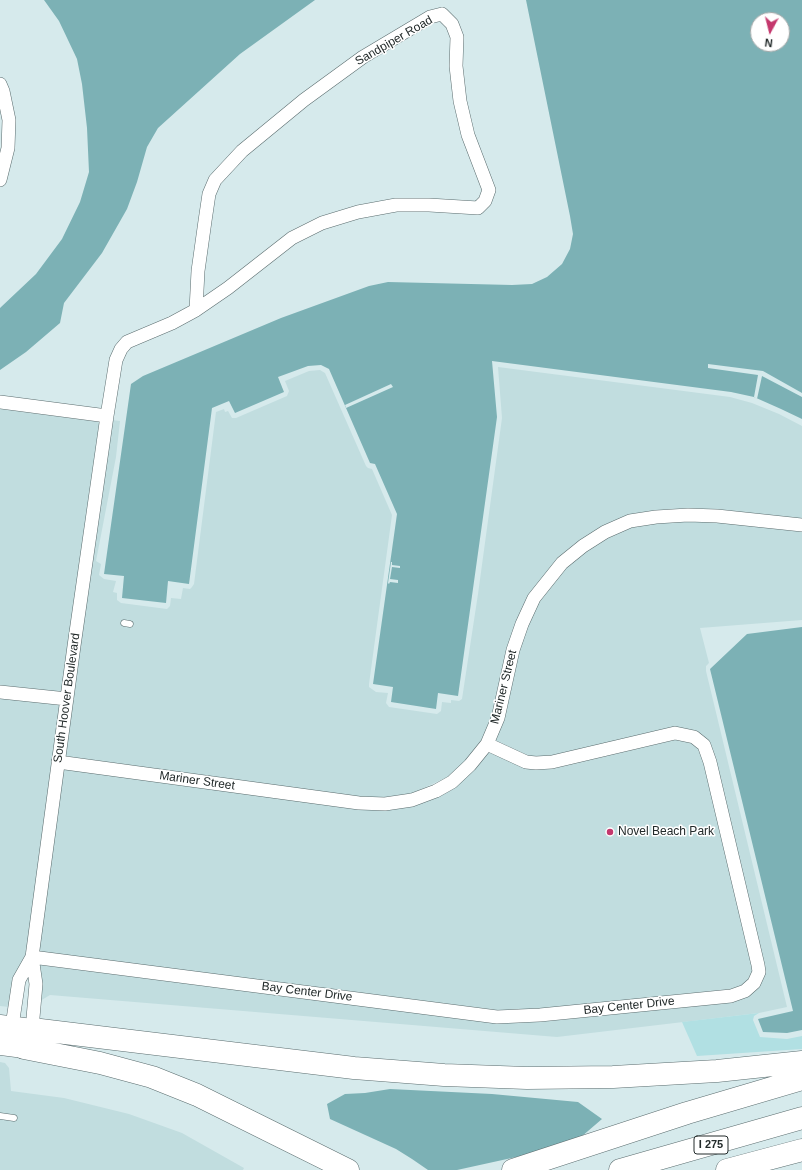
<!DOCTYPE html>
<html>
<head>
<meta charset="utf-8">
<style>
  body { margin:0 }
  #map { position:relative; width:802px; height:1170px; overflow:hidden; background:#d6eaec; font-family:Arial,sans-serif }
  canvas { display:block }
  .north { position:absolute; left:750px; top:12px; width:40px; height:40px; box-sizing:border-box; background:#fff; border:1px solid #a7aaaa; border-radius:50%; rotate:187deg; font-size:11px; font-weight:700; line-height:16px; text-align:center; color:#222a2a }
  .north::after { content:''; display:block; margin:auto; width:14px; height:18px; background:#c4386d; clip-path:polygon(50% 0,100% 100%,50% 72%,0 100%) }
</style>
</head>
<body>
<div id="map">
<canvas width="802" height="1170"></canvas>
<div class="north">N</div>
</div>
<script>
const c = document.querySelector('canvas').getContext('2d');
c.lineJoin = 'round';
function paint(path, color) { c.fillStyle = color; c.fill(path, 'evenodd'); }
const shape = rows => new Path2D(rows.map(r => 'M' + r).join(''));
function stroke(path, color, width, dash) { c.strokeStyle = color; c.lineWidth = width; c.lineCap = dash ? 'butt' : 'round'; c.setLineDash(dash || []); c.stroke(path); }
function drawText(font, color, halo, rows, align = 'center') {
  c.font = font + ' Arial,sans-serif'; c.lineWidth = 3; c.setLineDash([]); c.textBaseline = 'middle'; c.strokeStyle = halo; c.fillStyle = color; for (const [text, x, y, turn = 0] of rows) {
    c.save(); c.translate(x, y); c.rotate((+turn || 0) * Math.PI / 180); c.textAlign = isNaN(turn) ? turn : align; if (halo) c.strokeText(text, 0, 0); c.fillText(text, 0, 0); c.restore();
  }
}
paint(shape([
  [498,367,730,397,752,403,779,414,802,426,802,519,717,509,687,508,656,510,628,515,603,526,580,540,559,559,529,595,492,716,483,740,466,760,449,776,411,794,385,797,359,797,65,756,112,420,120,421,116,457,96,561,101,564,99,575,104,579,116,581,113,592,117,593,117,600,121,603,167,609,170,606,171,598,181,599,183,588,190,589,192,587,194,584,216,412,224,409,225,412,228,411,232,418,236,418,287,396,289,391,285,381,309,371,320,370,325,373,366,466,368,468,372,469,392,515,369,684,369,687,376,692,388,693,386,703,389,707,437,714,441,711,442,702,451,703,451,700,459,701,462,699,478,594,502,418],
  [0,409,100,422,62,692,0,685],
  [687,521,716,522,802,532,802,620,700,628,709,663,706,666,706,671,787,1007,759,1013,557,1037,50,995,40,1001,39,965,497,1023,541,1022,731,1002,749,996,759,985,715,760,677,727,551,756,536,757,527,755,495,740,518,651,527,626,539,601,553,583,566,568,586,551,608,538,631,527,656,523],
  [0,698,60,705,27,952,25,952,26,956,9,1007,0,1006],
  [675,740,691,743,699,750,704,764,753,971,749,978,742,986,730,989,540,1009,497,1010,38,952,63,769,413,806,489,751,524,768,536,770,553,769],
  [0,1062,5,1063,9,1068,11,1091,64,1098,129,1114,182,1133,244,1168,243,1170,0,1170]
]), '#c1dddf');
paint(shape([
  [759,1013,754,1016,753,1020,760,1037,787,1039,802,1036,802,1049,697,1056,682,1022]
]), '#b1e0e3');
paint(shape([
  [44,0,315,0,240,54,158,128,147,147,137,182,127,209,102,253,64,303,60,323,26,352,0,370,0,308,36,274,62,239,80,202,89,172,87,128,82,84,77,59,59,21],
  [526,0,802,0,802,419,781,409,754,397,731,392,492,361,497,417,458,696,438,693,436,709,391,702,393,687,373,684,397,514,375,464,370,463,329,369,321,365,308,366,278,377,284,392,235,413,229,401,212,408,189,584,168,581,166,603,122,598,124,576,104,574,131,384,143,376,281,318,369,286,388,282,512,285,532,284,547,277,562,264,570,249,573,234,570,216],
  [758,20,782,20,782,44,758,44],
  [802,627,802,1030,787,1033,763,1032,758,1019,793,1011,710,669,747,634],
  [390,1089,492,1094,578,1102,602,1119,574,1143,548,1150,457,1170,428,1170,412,1159,396,1149,330,1119,327,1104,345,1094,365,1093]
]), '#7cb1b5');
paint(shape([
  [708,364,763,371,802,393,802,397,762,376,757,399,754,397,758,375,708,368],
  [391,384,393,387,346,408,345,405],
  [391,562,392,562,392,565,400,566,400,568,392,567,390,579,398,580,398,583,390,582,389,584,388,583]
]), '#d6eaec');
const lane = shape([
  [124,623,130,624],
  [0,1116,14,1118]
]);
const street = shape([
  [442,14,452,24,457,37,456,66,460,101,468,135,489,190,485,201,478,208,429,205,396,205,358,212,322,223,292,238,228,288,196,310,198,271,205,221,209,194,215,180,242,151,304,100,363,57,430,17,442,14],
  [0,84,3,91,9,120,8,148,0,180],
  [0,402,107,416],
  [0,692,67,699],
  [58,762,359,803,385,804,412,800,436,791,452,782,470,765,487,744,498,718,513,650,522,624,534,598,562,563,583,546,605,532,630,521,656,517,688,515,717,516,802,525],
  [32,957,497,1017,540,1015,731,996,745,991,754,983,759,972,758,965,710,762,704,745,694,737,675,733,552,762,536,763,526,762,487,744],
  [16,1033,12,1026,19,980,32,957],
  [30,1034,32,1029,36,984,32,957,74,646,107,416,116,360,121,349,127,342,172,323,196,310]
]);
const primary = shape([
  [0,1025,32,1029],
  [0,1045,24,1048]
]);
const highway = shape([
  [32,1029,354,1068,444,1075,527,1078,613,1077,717,1071,802,1062],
  [24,1048,100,1063,152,1077,197,1095,348,1170],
  [513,1170,687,1113,802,1079],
  [620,1170,802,1118],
  [727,1170,802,1150]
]);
stroke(lane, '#5a6c6e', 7);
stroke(street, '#5a6c6e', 14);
stroke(primary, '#5a6c6e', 21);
stroke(highway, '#5a6c6e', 23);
stroke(lane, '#fff', 6);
stroke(street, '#fff', 13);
stroke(primary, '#fff', 20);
stroke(highway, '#fff', 22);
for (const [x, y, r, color] of [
  [610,832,4,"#c4386d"]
]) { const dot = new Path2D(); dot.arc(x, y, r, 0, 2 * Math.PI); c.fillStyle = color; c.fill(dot); stroke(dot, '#fff', 1.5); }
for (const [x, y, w] of [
  [711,1145,34]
]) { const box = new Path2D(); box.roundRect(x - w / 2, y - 9, w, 18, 3); c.fillStyle = '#fff'; c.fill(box); stroke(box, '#222a2a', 1); }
drawText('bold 11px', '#222a2a', null, [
  ["I 275",711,1145]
]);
drawText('12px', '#222a2a', '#fff', [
  ["Sandpiper Road",394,41,-30],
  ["Mariner Street",504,687,-76],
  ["South Hoover Boulevard",67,698,-82],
  ["Mariner Street",197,781,8],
  ["Bay Center Drive",307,992,7],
  ["Bay Center Drive",629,1006,-6]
]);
drawText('12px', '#222a2a', '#fff', [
  ["Novel Beach Park",618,832]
], 'left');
</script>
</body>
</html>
